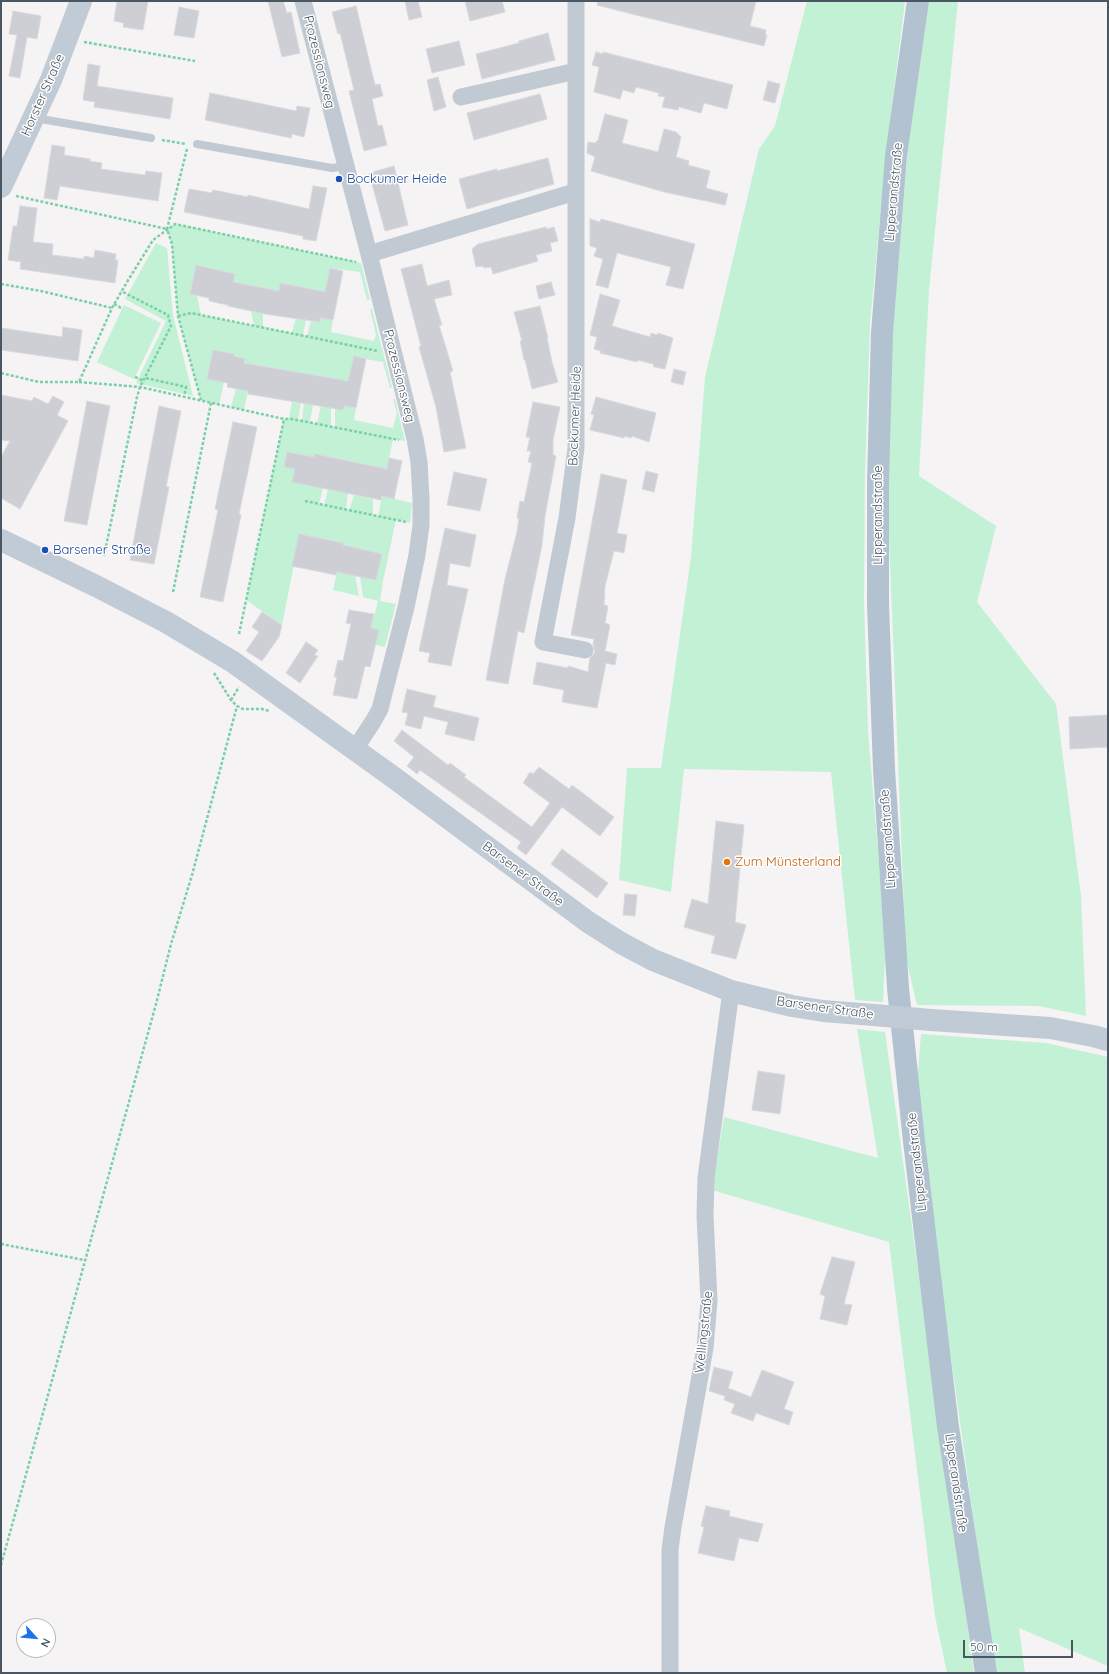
<!DOCTYPE html>
<html>
<head>
<meta charset="utf-8">
<style>
  body { margin:0 }
  #map { position:relative; width:1109px; height:1674px; overflow:hidden; background:#f5f3f3; font-family:Quicksand,sans-serif }
  canvas { display:block }
  .frame { position:absolute; inset:0; border:2px solid #4a5661; pointer-events:none }
  .north { position:absolute; left:16px; top:1618px; width:40px; height:40px; box-sizing:border-box; background:#fff; border:1px solid #b7bbc0; border-radius:50%; rotate:117deg; font-size:11px; font-weight:700; line-height:16px; text-align:center; color:#4a5661 }
  .north::after { content:''; display:block; margin:auto; width:14px; height:18px; background:#1a73e8; clip-path:polygon(50% 0,100% 100%,50% 72%,0 100%) }
  .scale { position:absolute; left:963px; top:1640px; width:110px; height:18px; box-sizing:border-box; border:2px solid #4a5661; border-top:0; padding-left:5px; font-size:12px; line-height:14px; white-space:nowrap; color:#4a5661; -webkit-text-stroke:3px #fff; paint-order:stroke }
</style>
</head>
<body>
<div id="map">
<canvas width="1109" height="1674"></canvas>
<div class="frame"></div>
<div class="north">N</div>
<div class="scale">50 m</div>
</div>
<script>
const c = document.querySelector('canvas').getContext('2d');
c.lineJoin = 'round';
function paint(path, color) { c.fillStyle = color; c.fill(path, 'evenodd'); }
const shape = rows => new Path2D(rows.map(r => 'M' + r).join(''));
function stroke(path, color, width, dash) { c.strokeStyle = color; c.lineWidth = width; c.lineCap = dash ? 'butt' : 'round'; c.setLineDash(dash || []); c.stroke(path); }
function drawText(font, color, halo, rows, align = 'center') {
  c.font = font + ' Quicksand,sans-serif'; c.lineWidth = 3; c.setLineDash([]); c.textBaseline = 'middle'; c.strokeStyle = halo; c.fillStyle = color; for (const [text, x, y, turn = 0] of rows) {
    c.save(); c.translate(x, y); c.rotate((+turn || 0) * Math.PI / 180); c.textAlign = isNaN(turn) ? turn : align; if (halo) c.strokeText(text, 0, 0); c.fillText(text, 0, 0); c.restore();
  }
}
paint(shape([
  [807,1,905,1,886,154,870,324,865,475,864,599,868,731,884,924,885,958,883,1002,855,1000,831,772,684,769,671,892,619,880,627,768,661,768,691,557,705,377,759,149,775,126],
  [929,1,958,1,929,290,919,476,996,526,977,602,1056,704,1081,896,1086,1016,1039,1006,917,1005,906,959,887,489,892,340,908,148],
  [175,224,361,263,370,300,367,300,360,272,331,268,325,295,280,283,279,291,233,282,215,271,215,269,196,265,190,294,197,295,201,315,254,326,251,311,263,313,263,327,292,333,296,318,306,320,303,335,307,336,311,321,319,322,320,318,333,320,331,332,374,341,376,335,370,309,372,309,392,387,390,388,383,362,354,357,348,381,244,363,245,359,234,356,234,354,213,350,207,379,224,382,219,405,201,400,178,316,172,244,167,229],
  [156,243,167,248,173,315,193,396,136,383,166,321,125,299],
  [124,305,161,323,134,379,97,362],
  [236,388,248,391,244,410,231,407],
  [393,399,395,399,405,441,393,439,387,469,316,454,314,457,288,452,284,467,295,469,292,482,323,488,319,504,324,505,328,489,348,493,346,509,349,510,354,495,373,499,373,515,378,516,382,496,412,503,410,523,396,520,383,581,380,601,396,604,385,647,375,645,371,628,378,601,363,597,360,576,376,580,382,554,343,545,343,543,300,534,282,625,246,600,284,419,289,418,292,402,297,403,298,401,301,402,298,420,302,420,304,402,313,404,310,422,317,424,321,406,331,408,331,426,335,427,335,408,344,406,356,408,354,420,393,428,397,413],
  [337,572,355,575,359,596,333,590],
  [857,1029,885,1032,974,1673,947,1673,935,1616,889,1242,712,1190,724,1117,878,1158],
  [921,1034,1046,1043,1108,1057,1108,1666,1019,1628,1025,1673,995,1673,938,1264,917,1083]
]), '#c3f1d5');
const building = shape([
  [117,1,148,1,143,30,123,27,124,23,114,21,117,1],
  [268,1,283,1,287,13,291,12,300,53,282,57,268,1],
  [405,1,418,1,422,17,409,20,405,1],
  [465,1,502,1,505,12,470,21,465,1],
  [598,1,756,1,750,26,766,30,765,35,767,35,764,46,636,15,597,5,598,1],
  [356,6,375,85,380,84,383,96,372,99,378,126,382,125,387,145,364,151,349,91,354,90,340,33,338,34,332,12,356,6],
  [179,7,199,11,194,38,174,35,179,7],
  [13,11,41,16,37,39,27,37,20,78,9,76,17,35,9,34,13,11],
  [548,33,555,60,482,79,476,54,519,43,519,41,548,33],
  [459,41,465,65,432,73,426,49,459,41],
  [596,52,603,54,603,52,733,85,727,109,704,103,701,113,679,107,678,110,662,107,665,97,658,96,659,93,636,87,634,93,623,90,620,99,594,92,599,67,592,65,596,52],
  [88,64,100,66,97,86,173,98,170,119,94,107,95,102,83,100,88,64],
  [438,77,446,107,434,111,427,80,438,77],
  [768,81,780,84,775,103,763,100,768,81],
  [210,93,296,111,297,106,310,108,304,137,292,134,291,138,205,120,210,93],
  [540,94,547,119,474,140,467,113,540,94],
  [605,114,628,120,622,143,658,152,664,129,676,132,681,137,676,157,689,161,688,165,710,171,706,188,728,194,725,205,664,192,591,171,595,157,587,153,588,142,595,143,598,140,605,114],
  [52,145,65,147,64,155,90,159,90,161,102,163,101,169,145,175,146,171,162,173,158,201,60,186,57,200,44,198,52,145],
  [548,158,554,184,467,209,459,179,497,169,497,171,548,158],
  [394,166,408,225,385,231,369,173,394,166],
  [313,186,327,188,316,241,303,239,303,236,184,212,189,189,212,193,213,190,248,197,248,195,309,209,313,186],
  [20,206,37,208,33,242,53,244,52,255,84,259,84,256,94,258,95,250,116,254,115,260,118,260,115,283,20,269,21,262,8,260,13,226,17,226,20,206],
  [590,219,600,222,601,219,695,244,683,289,666,285,671,267,617,253,608,288,596,285,603,259,594,256,597,248,590,246,590,219],
  [546,227,547,229,554,227,558,241,550,243,552,251,536,255,538,261,493,274,491,267,484,268,483,266,476,267,472,249,478,244,546,227],
  [422,264,427,286,449,280,452,295,434,299,442,325,439,325,453,371,450,372,466,448,444,452,436,407,419,347,421,346,401,269,422,264],
  [196,265,235,274,233,282,279,291,280,283,325,292,330,268,343,271,333,320,320,318,320,322,265,314,228,306,228,305,209,301,209,298,190,294,196,265],
  [551,282,555,295,539,299,536,286,551,282],
  [600,294,620,300,612,326,650,337,651,333,657,335,658,333,673,338,665,369,654,367,653,364,637,360,637,362,600,353,601,351,594,349,597,337,590,335,600,294],
  [540,306,548,338,547,338,552,362,558,382,532,389,525,360,524,360,520,341,522,341,514,312,540,306],
  [63,327,82,330,78,361,1,350,1,328,62,337,63,327],
  [213,350,234,354,234,356,245,359,244,363,348,381,354,356,366,359,356,408,344,406,343,410,272,398,248,394,248,391,227,387,228,383,207,379,213,350],
  [674,369,686,372,683,385,671,382,674,369],
  [1,395,32,401,34,397,48,404,53,396,64,402,57,415,68,421,20,509,1,498,1,457,10,441,1,440,1,395],
  [596,397,656,413,649,442,632,436,631,438,624,436,624,438,590,430,594,415,591,414,596,397],
  [87,401,110,406,87,525,64,521,87,401],
  [533,402,560,407,553,440,553,455,556,456,545,516,542,545,524,633,518,631,508,684,486,680,505,579,517,532,519,518,517,518,520,501,524,502,532,463,528,462,531,451,527,451,530,437,526,437,533,402],
  [159,406,181,411,166,487,169,487,154,564,130,560,159,406],
  [233,422,257,427,239,514,241,515,223,602,200,597,218,510,215,509,233,422],
  [287,452,314,457,315,454,387,469,389,458,402,461,394,499,382,496,381,500,292,482,295,469,284,467,287,452],
  [646,471,658,474,654,492,642,489,646,471],
  [454,472,487,479,480,511,447,505,454,472],
  [601,474,627,480,617,533,627,535,624,553,614,551,605,586,604,605,608,606,605,623,610,625,605,651,617,654,615,665,606,663,597,708,562,702,564,690,533,684,537,662,568,668,568,666,588,672,590,658,595,652,593,644,594,639,571,635,601,474],
  [445,528,476,535,470,567,450,563,447,585,468,589,451,666,428,662,430,653,419,651,445,528],
  [299,534,343,543,343,545,382,554,376,580,337,572,336,575,292,566,299,534],
  [349,610,374,614,371,628,379,630,370,667,365,666,357,699,333,695,337,677,334,677,338,660,343,661,351,624,346,623,349,610],
  [262,612,282,625,279,637,262,661,246,651,259,632,252,627,262,612],
  [306,642,318,650,314,655,318,656,300,683,286,673,306,642],
  [407,689,436,696,433,707,479,718,474,741,445,734,448,722,424,716,421,729,405,725,408,713,402,712,407,689],
  [1108,715,1108,747,1070,749,1069,717,1108,715],
  [402,730,448,765,450,763,466,775,464,777,532,827,550,803,523,783,530,772,533,774,539,767,569,789,572,785,614,817,600,836,562,807,526,855,517,848,521,842,420,770,417,774,407,766,414,757,394,741,402,730],
  [716,821,744,825,735,922,746,925,736,959,711,953,715,936,684,927,692,899,708,904,716,821],
  [562,849,608,883,597,898,551,864,562,849],
  [625,894,637,895,635,916,623,915,625,894],
  [758,1071,785,1075,780,1114,752,1110,758,1071],
  [832,1257,855,1262,844,1304,852,1305,847,1325,820,1319,825,1296,820,1294,832,1257],
  [714,1367,733,1372,728,1389,728,1388,751,1397,762,1370,794,1382,784,1409,793,1412,789,1425,756,1413,753,1421,731,1413,735,1404,724,1400,725,1396,709,1391,714,1367],
  [706,1506,730,1511,729,1516,763,1524,758,1542,739,1538,734,1561,698,1553,704,1527,701,1526,706,1506]
]);
paint(building, '#cdcfd5');
stroke(building, '#d7d9de', 1);
stroke(shape([
  [84,42,195,61],
  [162,140,186,144],
  [187,149,167,229,172,244,178,316,201,400],
  [16,196,167,229],
  [1,284,41,291,112,308],
  [114,304,123,309],
  [178,316,191,313,378,351],
  [1,373,39,382,79,382,112,308,127,282,153,240,175,224,356,262],
  [135,377,144,381],
  [146,378,186,387,184,397],
  [79,382,140,387,284,419,292,419,399,440],
  [305,501,406,522],
  [104,556,137,397,140,387,171,326,168,315,121,291],
  [173,592,211,403],
  [239,634,284,419],
  [214,673,231,700,237,706,243,709,262,709,269,711],
  [231,700,239,687],
  [1,1244,84,1260],
  [1,1565,156,1004,171,944,192,875,237,706]
]), '#7ad0a6', 2.5, [3, 2]);
stroke(shape([
  [35,118,151,138],
  [197,144,332,168,346,166]
]), '#c1cad2', 8);
stroke(shape([
  [303,1,369,254,415,439,419,462,421,499,421,525,417,555,406,607,380,709,374,720,355,749],
  [576,1,576,448,567,518,543,642,585,650],
  [461,97,576,71],
  [369,254,575,192],
  [670,1673,670,1550,673,1527,705,1348,709,1301,705,1215,706,1178,731,991]
]), '#c1cad2', 17);
stroke(shape([
  [1,187,51,80,81,1],
  [1,540,96,586,166,622,233,662,393,777,588,922,621,943,653,960,731,991,792,1006,823,1011,874,1015],
  [931,1020,1050,1028,1093,1036,1108,1040]
]), '#c1cbd6', 22);
stroke(shape([
  [918,1,896,156,882,333,878,482,878,604,884,769,898,988,914,1141,948,1427,986,1673]
]), '#b3c2d1', 22);
stroke(shape([
  [874,1015,931,1020]
]), '#c1cbd6', 22);
for (const [x, y, r, color] of [
  [339,179,4,"#1a4fb4"],
  [45,550,4,"#1a4fb4"],
  [727,862,4,"#e8710a"]
]) { const dot = new Path2D(); dot.arc(x, y, r, 0, 2 * Math.PI); c.fillStyle = color; c.fill(dot); stroke(dot, '#fff', 1.5); }
drawText('13px', '#4a5661', '#fff', [
  ["Prozessionsweg",319,62,76],
  ["Horster Straße",43,95,-66],
  ["Lipperandstraße",894,192,-85],
  ["Prozessionsweg",399,376,76],
  ["Bockumer Heide",575,416,-88],
  ["Lipperandstraße",878,515,-90],
  ["Lipperandstraße",888,839,-94],
  ["Barsener Straße",523,874,37],
  ["Barsener Straße",825,1008,8],
  ["Lipperandstraße",917,1162,-96],
  ["Wellingstraße",704,1332,-84],
  ["Lipperandstraße",956,1483,82]
]);
drawText('13px', '#164399', '#fff', [
  ["Bockumer Heide",347,179],
  ["Barsener Straße",53,550]
], 'left');
drawText('13px', '#c56008', '#fff', [
  ["Zum Münsterland",735,862]
], 'left');
</script>
</body>
</html>
